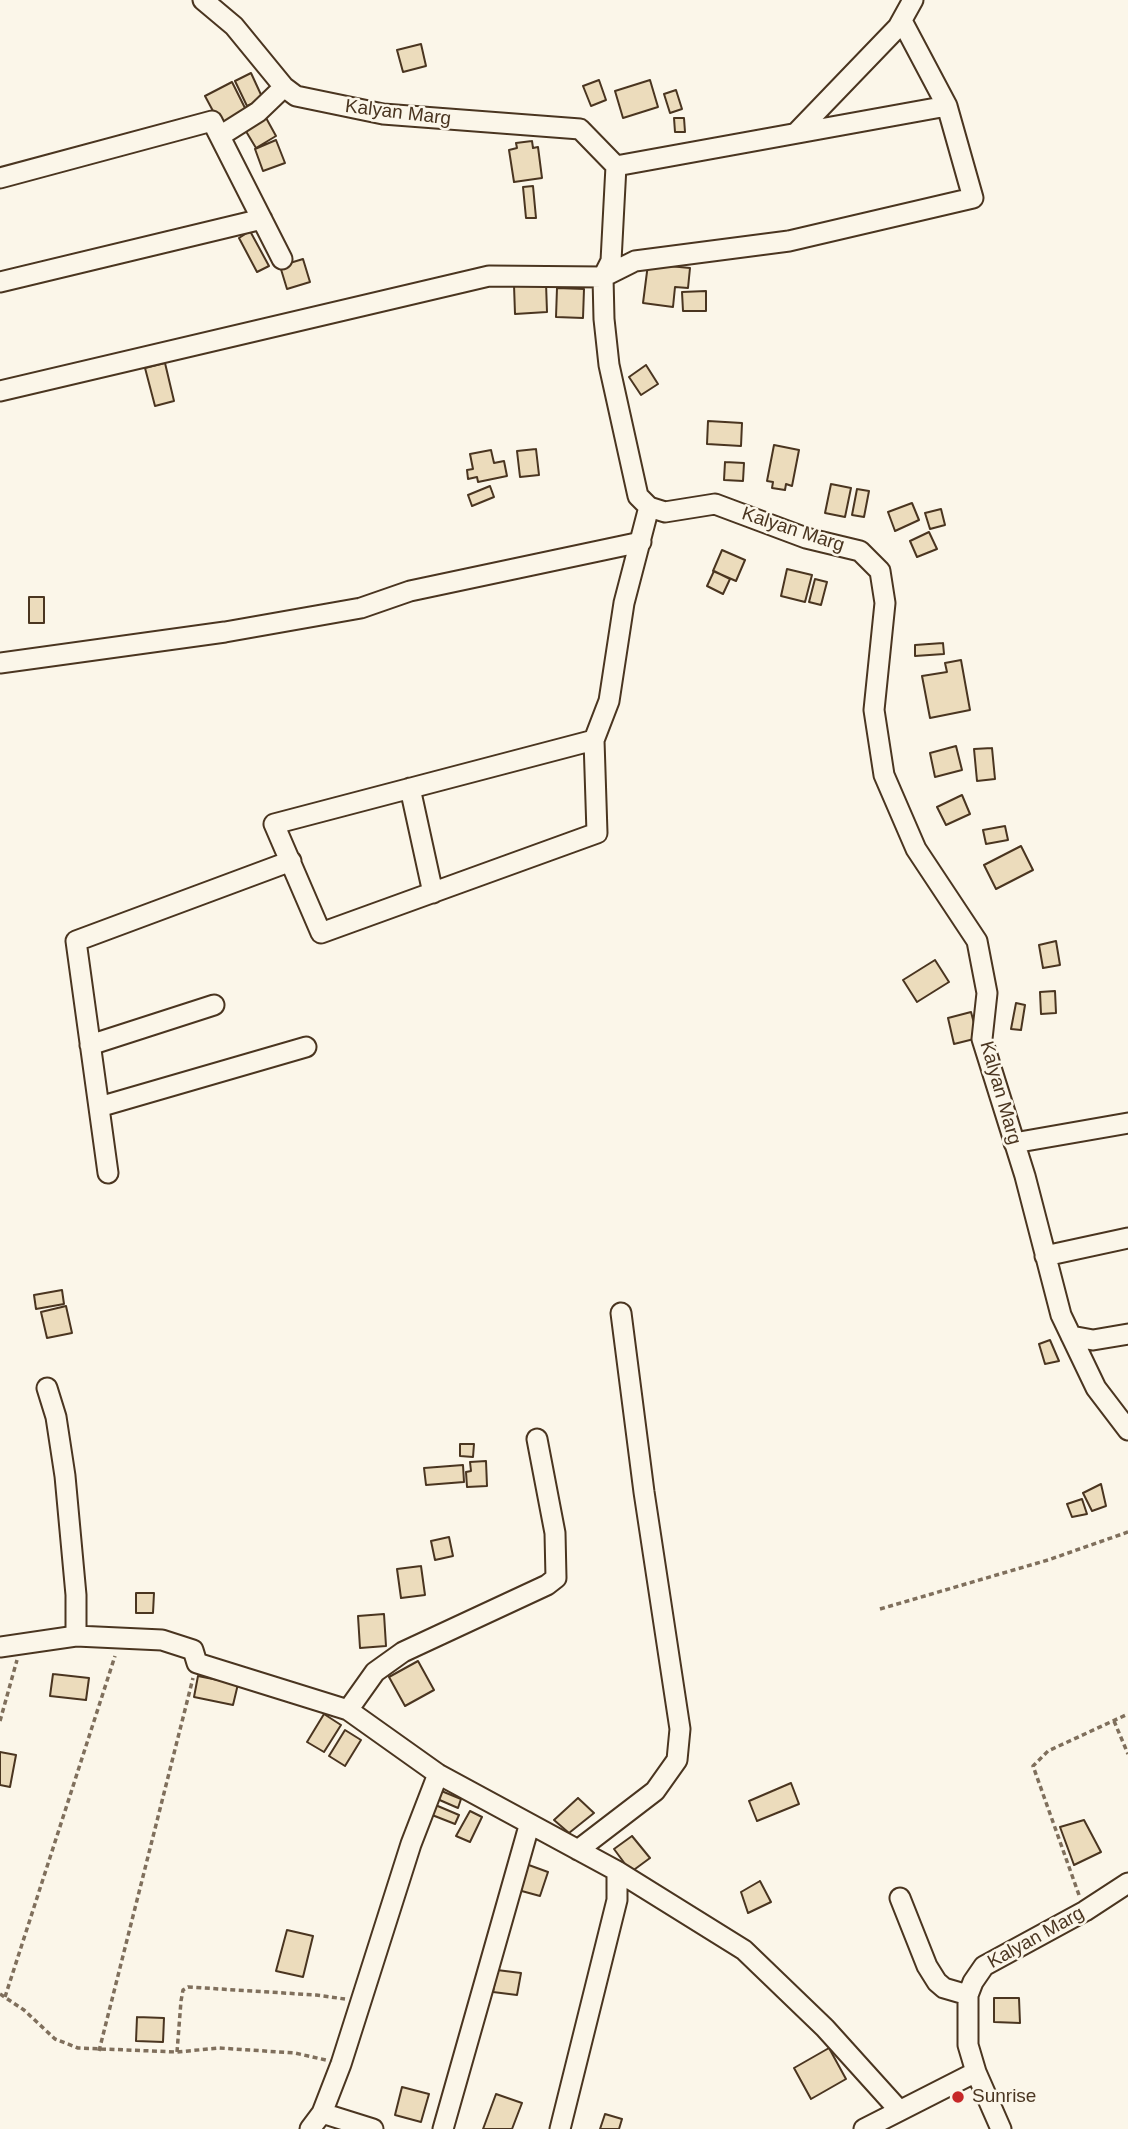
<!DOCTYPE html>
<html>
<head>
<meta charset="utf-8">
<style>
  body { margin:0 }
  canvas { display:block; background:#fbf6e9 }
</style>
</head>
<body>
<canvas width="1128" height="2129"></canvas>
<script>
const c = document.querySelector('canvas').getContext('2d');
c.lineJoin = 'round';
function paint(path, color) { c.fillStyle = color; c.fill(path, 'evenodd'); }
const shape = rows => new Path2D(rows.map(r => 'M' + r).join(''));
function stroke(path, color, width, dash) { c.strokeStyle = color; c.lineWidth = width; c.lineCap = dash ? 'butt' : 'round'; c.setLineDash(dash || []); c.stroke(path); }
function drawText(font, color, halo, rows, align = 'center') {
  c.font = font + ' Arial,sans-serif'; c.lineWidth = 5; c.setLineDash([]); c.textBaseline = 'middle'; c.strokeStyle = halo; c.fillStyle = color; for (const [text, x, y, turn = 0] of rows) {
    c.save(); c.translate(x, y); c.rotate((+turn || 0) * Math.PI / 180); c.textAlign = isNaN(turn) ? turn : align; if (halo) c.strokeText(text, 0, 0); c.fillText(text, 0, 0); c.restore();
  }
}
const building = shape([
  [421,44,426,66,403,72,397,50,421,44],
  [251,73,263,99,247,106,235,81,251,73],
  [599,80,606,100,591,106,583,86,599,80],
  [650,80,658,107,623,118,615,91,650,80],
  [232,82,247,112,221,126,205,96,232,82],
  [676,90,682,109,670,113,664,94,676,90],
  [265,116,276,136,256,148,244,128,265,116],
  [674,118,684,118,685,132,675,132,674,118],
  [276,140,285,163,263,171,255,149,276,140],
  [532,141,533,148,538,147,542,178,514,182,509,150,517,148,516,143,532,141],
  [533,186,536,218,526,218,523,187,533,186],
  [250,231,269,266,257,272,239,238,250,231],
  [303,259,310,282,287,289,280,266,303,259],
  [648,264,690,268,688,288,675,287,673,307,643,303,648,264],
  [546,283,547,312,515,314,514,285,546,283],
  [557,288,584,289,583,318,556,317,557,288],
  [706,291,706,311,683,311,682,292,706,291],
  [165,363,174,401,155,406,145,368,165,363],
  [646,365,658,384,641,395,629,377,646,365],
  [708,421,742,423,741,446,707,444,708,421],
  [774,445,799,450,792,486,786,484,785,490,772,488,773,482,767,481,774,445],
  [536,449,539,475,520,477,517,451,536,449],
  [491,450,494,463,504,461,507,476,478,482,477,477,468,479,467,470,473,469,470,454,491,450],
  [725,462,744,463,743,481,724,480,725,462],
  [831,484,851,488,845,517,825,513,831,484],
  [490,486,494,497,472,506,468,495,490,486],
  [857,489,869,491,864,517,852,515,857,489],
  [912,503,919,520,895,531,888,512,912,503],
  [941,509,945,525,930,529,925,513,941,509],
  [929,532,937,549,917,557,910,541,929,532],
  [722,550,745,560,736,581,713,571,722,550],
  [787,569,812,575,805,602,781,596,787,569],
  [714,571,730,579,723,594,707,586,714,571],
  [815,579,827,582,821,605,809,602,815,579],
  [29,597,44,597,44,623,29,623,29,597],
  [943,643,944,654,915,656,915,645,943,643],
  [961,660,970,710,930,718,922,676,947,672,945,663,961,660],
  [956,746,962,770,935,777,930,753,956,746],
  [992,748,995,779,977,781,974,749,992,748],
  [962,795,970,814,946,825,937,807,962,795],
  [1005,826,1008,840,986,844,983,830,1005,826],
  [1021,846,1033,870,996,889,984,865,1021,846],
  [1056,941,1060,965,1043,968,1039,945,1056,941],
  [935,960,949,982,917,1002,903,980,935,960],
  [1055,991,1056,1013,1041,1014,1040,992,1055,991],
  [1016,1003,1025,1005,1021,1030,1011,1029,1016,1003],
  [971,1012,978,1038,954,1044,948,1018,971,1012],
  [62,1290,64,1304,36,1309,34,1295,62,1290],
  [66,1306,72,1333,47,1338,41,1312,66,1306],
  [1050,1340,1059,1361,1045,1364,1039,1344,1050,1340],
  [460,1444,474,1444,473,1457,460,1456,460,1444],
  [486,1461,487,1486,467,1487,466,1472,471,1471,470,1462,486,1461],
  [463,1465,464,1482,426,1485,424,1468,463,1465],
  [1101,1484,1106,1506,1092,1511,1083,1493,1101,1484],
  [1082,1499,1087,1514,1072,1517,1067,1504,1082,1499],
  [449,1537,453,1556,435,1560,431,1541,449,1537],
  [421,1566,425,1595,401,1598,397,1569,421,1566],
  [136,1593,154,1593,153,1613,136,1613,136,1593],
  [384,1614,386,1646,360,1648,358,1616,384,1614],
  [418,1661,434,1690,405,1706,389,1677,418,1661],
  [53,1674,89,1678,86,1700,50,1696,53,1674],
  [198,1676,238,1684,233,1705,194,1697,198,1676],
  [324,1714,341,1725,324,1752,307,1742,324,1714],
  [345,1730,361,1740,345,1766,329,1756,345,1730],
  [0,1752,16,1755,10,1787,0,1785,0,1752],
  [791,1783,799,1804,757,1821,749,1801,791,1783],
  [439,1790,461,1799,458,1808,435,1798,439,1790],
  [578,1798,594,1813,569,1833,554,1820,578,1798],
  [433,1804,459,1815,455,1824,427,1813,433,1804],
  [470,1811,482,1817,470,1842,456,1836,470,1811],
  [1084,1820,1101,1852,1074,1865,1060,1827,1084,1820],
  [632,1836,650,1858,631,1872,614,1849,632,1836],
  [526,1864,548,1872,540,1896,518,1890,526,1864],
  [760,1881,771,1902,748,1913,741,1892,760,1881],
  [287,1930,313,1936,303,1977,276,1971,287,1930],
  [497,1970,521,1973,517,1995,493,1992,497,1970],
  [994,1998,1019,1998,1020,2023,994,2022,994,1998],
  [137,2017,164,2018,163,2042,136,2041,137,2017],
  [829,2048,846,2079,811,2099,794,2068,829,2048],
  [402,2087,429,2094,421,2122,395,2115,402,2087],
  [496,2094,522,2103,512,2129,483,2129,496,2094],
  [605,2114,622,2119,619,2129,600,2129,605,2114]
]);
paint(building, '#ecdcbc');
stroke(building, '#4a3520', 2);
const minor = shape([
  [203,0,234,26,284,87,296,96,383,114,580,129,616,166,611,261,603,277,604,319,609,365,638,496,649,507,665,512,715,504,806,538,860,551,880,571,885,603,874,710,884,775,916,849,977,941,987,993,982,1039,1025,1176,1061,1315,1096,1388,1128,1430],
  [902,21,947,106],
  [797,132,898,27,913,0],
  [220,136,258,112,284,87],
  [0,178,212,121,282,259],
  [0,282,262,219],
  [0,391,489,276,603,277,635,261,789,241,973,198,947,106,616,166],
  [0,663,225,632,361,608,410,591,641,542],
  [594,740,274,824,321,933,597,833,594,740,609,701,624,603,649,507],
  [410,788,433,893],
  [90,1045,214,1005],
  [99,1107,306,1047],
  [1014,1143,1128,1123],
  [108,1173,76,941,291,861],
  [1045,1256,1128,1238],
  [1071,1336,1093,1340,1128,1334],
  [47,1388,56,1417,65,1476,76,1595,76,1636],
  [0,1647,76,1636,162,1640,193,1650,197,1663,348,1710,438,1774,617,1871,744,1950,825,2028,899,2110],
  [348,1710,375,1672,403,1652,547,1585,556,1578,555,1533,537,1439],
  [578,1850,655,1791,677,1760,680,1729,644,1492,621,1313],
  [900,1898,927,1966,937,1982,944,1988,968,1995],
  [322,2113,341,2064,411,1844,438,1774],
  [310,2129,322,2113,373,2129],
  [443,2129,529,1826],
  [560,2129,617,1900,617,1871],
  [864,2129,976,2072],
  [1001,2129,976,2072,968,2045,968,1995,973,1982,984,1966,1085,1911,1128,1883]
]);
stroke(minor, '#4a3520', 23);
stroke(shape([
  [880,1609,1048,1560,1128,1532],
  [0,1721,17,1660],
  [1114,1721,1128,1754],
  [1079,1895,1033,1766,1048,1751,1128,1714],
  [0,1994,24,2010,55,2039,78,2048,177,2052,219,2048,295,2053,326,2060],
  [5,1997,115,1656],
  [99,2051,193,1678],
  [177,2052,181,2001,183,1990,188,1987,316,1995,345,1999]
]), '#7f6f5c', 3.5, [5, 3.5]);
stroke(minor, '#fbf6e9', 19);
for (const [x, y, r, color] of [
  [958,2097,7,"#c62828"]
]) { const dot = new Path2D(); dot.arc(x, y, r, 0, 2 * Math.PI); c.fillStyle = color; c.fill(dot); stroke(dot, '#fbf6e9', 2.5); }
drawText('19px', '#4a3520', '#fbf6e9', [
  ["Kalyan Marg",398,113,7],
  ["Kalyan Marg",793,530,18],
  ["Kalyan Marg",1000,1093,74],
  ["Kalyan Marg",1036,1938,-29]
]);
drawText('19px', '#4a3520', '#fbf6e9', [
  ["Sunrise",972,2097]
], 'left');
</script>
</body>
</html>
